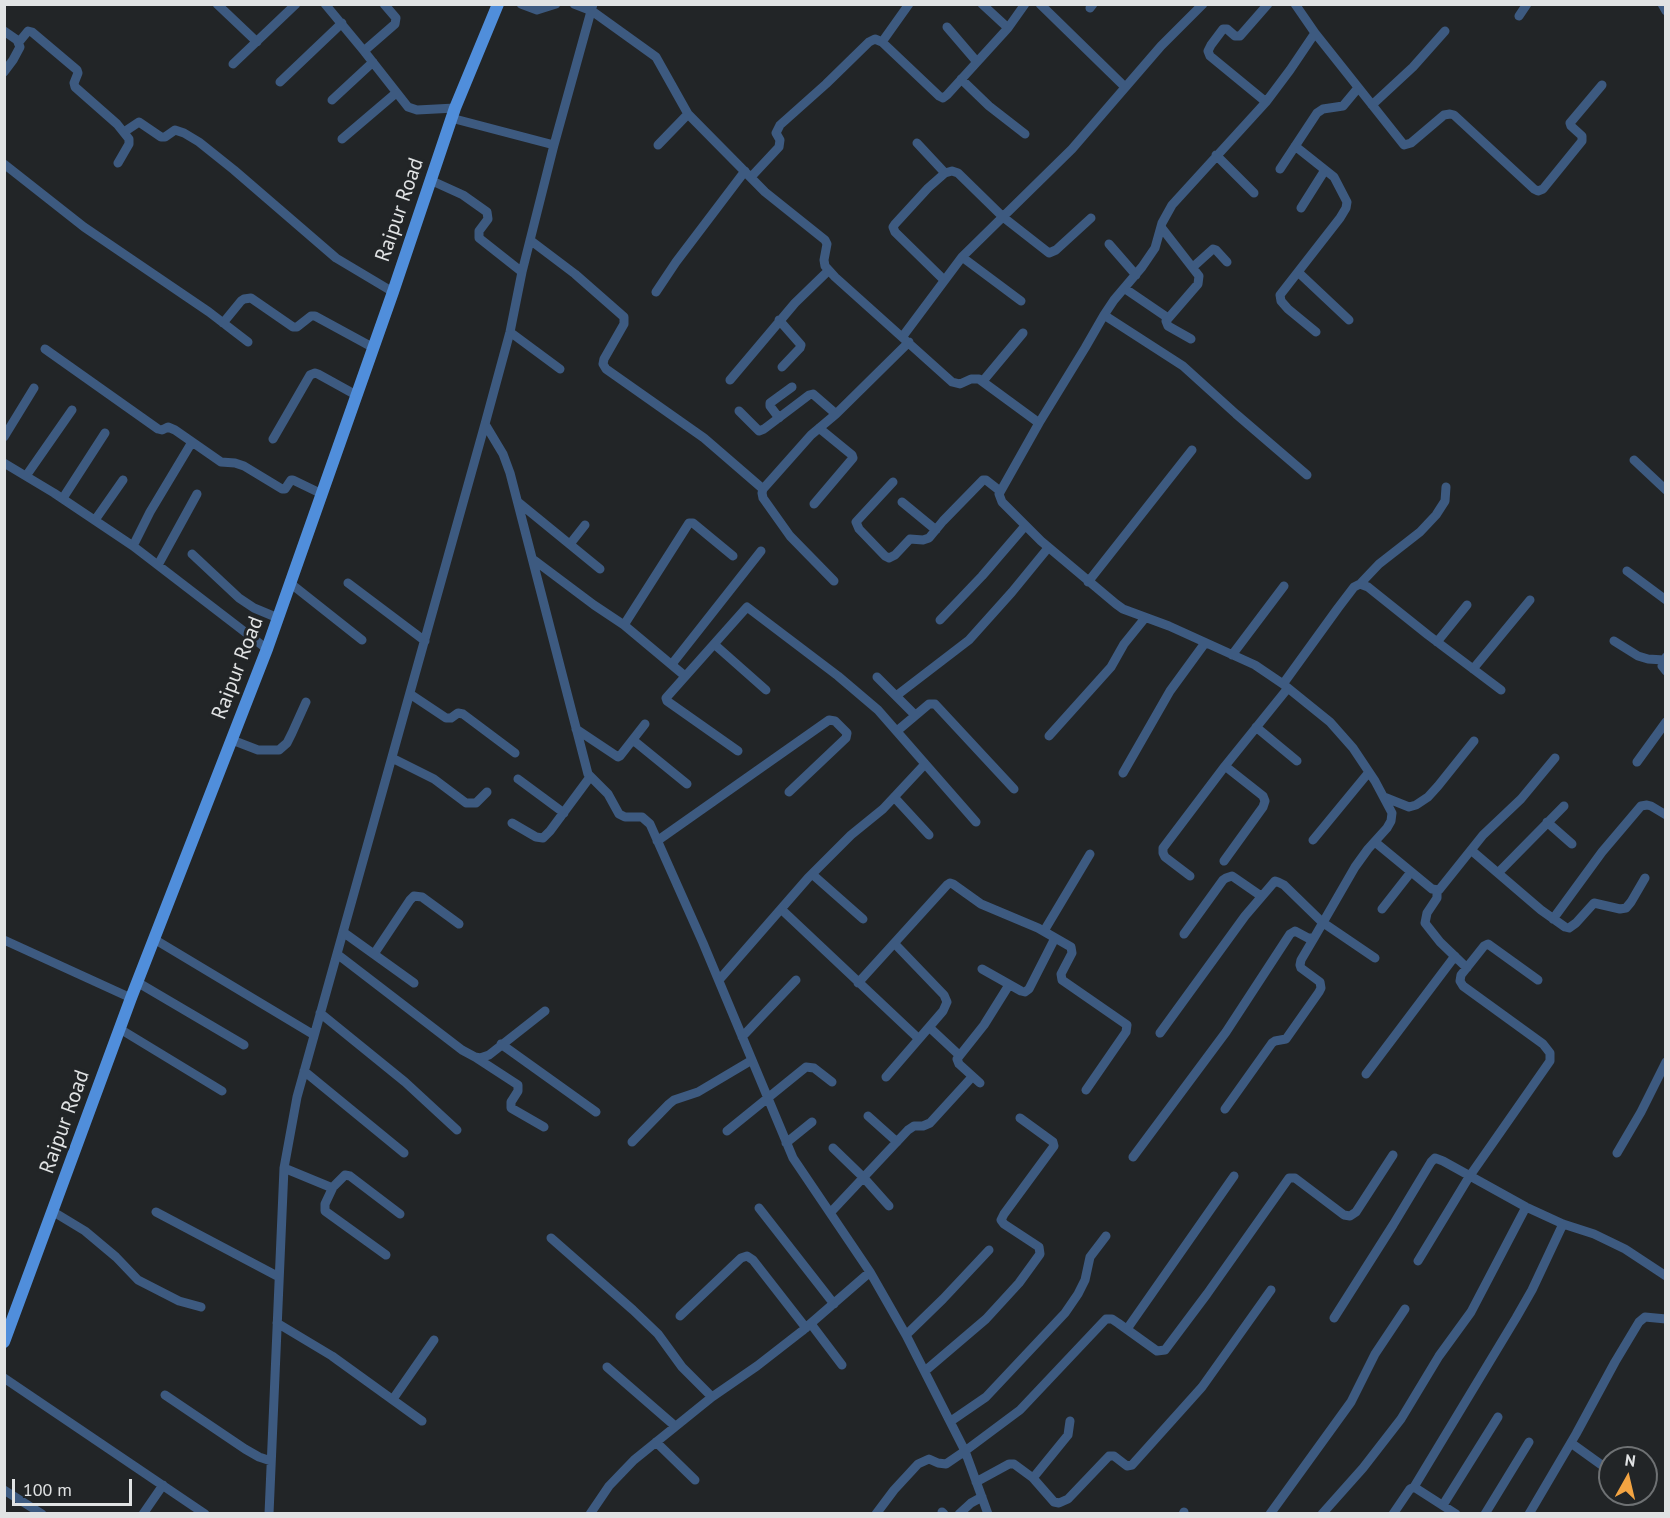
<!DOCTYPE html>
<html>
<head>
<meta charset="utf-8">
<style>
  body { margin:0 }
  #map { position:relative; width:1670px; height:1518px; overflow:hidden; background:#222527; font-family:"PT Sans",sans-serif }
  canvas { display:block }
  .frame { position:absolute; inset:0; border:6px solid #e1e3e4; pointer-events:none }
  .north { position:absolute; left:1598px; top:1446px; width:60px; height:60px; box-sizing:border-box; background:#222527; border:2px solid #6e7173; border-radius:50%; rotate:8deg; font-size:16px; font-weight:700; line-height:24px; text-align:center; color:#e1e3e4 }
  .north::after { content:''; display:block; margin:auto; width:21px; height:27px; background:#f3a442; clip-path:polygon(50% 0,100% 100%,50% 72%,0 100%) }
  .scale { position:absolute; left:12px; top:1479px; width:120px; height:27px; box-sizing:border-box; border:3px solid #e1e3e4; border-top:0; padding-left:8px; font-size:18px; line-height:21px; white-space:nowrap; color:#e1e3e4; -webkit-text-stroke:4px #222527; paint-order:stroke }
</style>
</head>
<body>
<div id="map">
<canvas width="1670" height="1518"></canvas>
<div class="frame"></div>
<div class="north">N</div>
<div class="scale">100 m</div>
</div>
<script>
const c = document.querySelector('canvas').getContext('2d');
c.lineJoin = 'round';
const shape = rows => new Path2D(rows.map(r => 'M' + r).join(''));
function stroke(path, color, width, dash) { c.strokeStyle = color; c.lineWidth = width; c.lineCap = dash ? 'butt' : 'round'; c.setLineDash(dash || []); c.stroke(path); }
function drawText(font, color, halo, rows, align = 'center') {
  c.font = font + ' "PT Sans",sans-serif'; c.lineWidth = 6; c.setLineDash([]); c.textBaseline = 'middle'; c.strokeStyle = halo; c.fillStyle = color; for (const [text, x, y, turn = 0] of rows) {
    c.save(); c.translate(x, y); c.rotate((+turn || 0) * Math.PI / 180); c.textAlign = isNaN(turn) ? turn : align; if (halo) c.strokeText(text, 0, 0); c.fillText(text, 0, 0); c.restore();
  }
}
stroke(shape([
  [217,4,257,42],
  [325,4,364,51,408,107,417,110,455,108],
  [521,4,537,10,556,4],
  [574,4,592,11,656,57,688,114,765,192,825,240,827,244,824,260,825,266,835,277,952,382,960,384,971,379,979,379,1039,423],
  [982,4,1008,28],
  [1040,4,1125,87],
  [1295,4,1315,33,1404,145,1411,143,1444,115,1450,114,1454,115,1534,189,1538,191,1543,189,1582,141,1582,136,1571,126,1570,123,1602,85],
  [1662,4,1666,11],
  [1090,8,1093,4],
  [1519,16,1527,4],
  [947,27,977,62],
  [4,31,17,40,20,47,13,60,4,72],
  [19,42,28,31,32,32,77,70,78,73,74,83,75,87,117,124,129,139,129,144,118,163],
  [882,42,909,4],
  [364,51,395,24,396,18,384,4],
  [233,64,296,4],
  [961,79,989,106,1025,134],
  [280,82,342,23],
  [332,100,373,62],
  [1266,102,1210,56,1208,51,1211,45,1223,29,1227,29,1235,36,1240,36,1268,4],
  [1372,105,1413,67,1445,31],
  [451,118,554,145],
  [124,132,139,122,161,137,165,137,175,130,184,133,199,142,234,170,336,258,393,292],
  [342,139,396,93],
  [917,143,945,173],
  [658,145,688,114],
  [1295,146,1334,177,1347,202,1346,208,1340,218,1280,295,1281,301,1288,309,1316,332],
  [1216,155,1254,193],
  [4,164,84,227,209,312,248,342],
  [1280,169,1317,113,1323,109,1343,106,1358,88],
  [751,177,779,147,780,140,776,133,780,125,826,84,869,42,875,39,882,42,939,96,943,98,947,95,1008,28,1025,4],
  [430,180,463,195,487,212,488,219,479,231,479,238,522,272],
  [1301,208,1325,170],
  [1161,227,1199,276,1198,284,1166,321,1168,326,1191,339],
  [530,240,575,274,624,317,624,324,604,359,603,364,606,369,704,438,763,489],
  [1109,244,1136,275],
  [962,257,1021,301],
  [1193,267,1213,249,1216,250,1227,262],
  [1298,272,1349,320],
  [944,280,895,232,893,227,895,224,928,188,945,173,952,171,958,173,1003,217,1049,253,1056,250,1091,218],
  [1124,288,1168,318],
  [656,292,676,262,745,171],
  [1104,315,1183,366,1236,414,1307,475],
  [779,320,801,345,800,348,782,367],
  [223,323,241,301,244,299,251,298,293,327,297,327,311,316,315,316,372,347],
  [510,332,560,369],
  [903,336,962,257,1072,149,1161,46,1203,4],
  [45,349,158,429,162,430,168,427,175,430,221,462,235,463,244,466,282,489,285,489,291,480,293,480,322,494],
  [730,380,795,303,828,271],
  [983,381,1023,333],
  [739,411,759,431,764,429,809,395,813,394,836,414],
  [779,418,770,406,770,403,792,387],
  [485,424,503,454,510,473,588,774,608,794,619,814,625,817,642,817,650,824,703,943,793,1158,870,1272,906,1335,965,1451,988,1514],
  [4,437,34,388],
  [273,439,310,375,315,373,318,374,356,395],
  [1634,460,1666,490],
  [4,463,54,493,133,546,267,649],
  [26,476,72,410],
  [893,482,856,522,859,529,885,556,889,558,895,555,910,539,923,540,929,538,943,521,983,480,986,480,1000,491],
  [63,498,105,433],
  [518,502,600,569],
  [902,502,936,530],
  [814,504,853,458,852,455,819,428],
  [95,520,123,480],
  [570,544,585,525],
  [133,546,150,512,192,442],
  [192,554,239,598,254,608,278,618],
  [534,560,594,605,624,625,685,676],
  [158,565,197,494],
  [1627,571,1666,600],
  [834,581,790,536,763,498,762,493,763,489,811,435,836,414,909,342],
  [1088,582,1192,450],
  [290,583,362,640],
  [348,583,425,641],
  [1360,584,1379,564,1420,532,1436,515,1445,501,1446,487],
  [940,620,982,576,1025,526],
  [624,625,689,523,693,523,733,556],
  [1614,641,1638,656,1648,659,1664,660],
  [1437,642,1467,605],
  [714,644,766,690],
  [1232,655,1284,586],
  [1666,657,1662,666,1666,671],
  [672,664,761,551],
  [1473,669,1530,600],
  [877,677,915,715],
  [1283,684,1338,608,1354,587,1360,584,1368,587,1428,635,1501,690],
  [410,694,446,718,451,718,458,713,463,714,515,753],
  [896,696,969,640,1012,592,1048,548],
  [1256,727,1297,761],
  [576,729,618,757,620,756,645,724],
  [897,731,929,704,935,704,1014,789],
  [1049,736,1111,667,1124,644,1145,618],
  [232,740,258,750,279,750,287,743,292,733,306,702],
  [633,740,687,784],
  [738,751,667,701,666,698,747,607,838,676,878,710,976,822],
  [392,758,434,779,466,803,476,803,487,792],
  [1637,762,1666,722],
  [1123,773,1170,691,1205,643],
  [518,779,564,813],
  [894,797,929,835],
  [1384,797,1409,807,1416,805,1428,797,1438,786,1474,741],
  [1547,822,1572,844],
  [512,823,536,837,543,838,550,831,590,777],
  [1313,840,1369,772],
  [657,841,829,720,835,721,847,733,846,738,789,792],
  [1375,842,1432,889,1439,890,1483,835,1521,799,1555,758],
  [1471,850,1541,910,1565,927,1569,928,1576,923,1594,903,1620,909,1626,908,1631,902,1645,878],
  [1224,861,1263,807,1265,801,1263,796,1225,766],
  [1498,873,1564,806],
  [812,874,863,919],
  [1190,876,1165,857,1163,853,1163,848,1225,766,1288,688],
  [1437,890,1437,898,1427,913,1425,923,1440,942,1467,968],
  [781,909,919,1039],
  [1382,909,1411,872],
  [1553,919,1602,852,1641,806,1647,805,1651,806,1666,815],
  [1044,931,1090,854],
  [343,932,414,983],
  [1184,934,1223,880,1226,878,1232,876,1235,878,1261,896],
  [154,939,314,1035],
  [4,940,131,998],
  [337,954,462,1050,475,1057,480,1058,489,1055,545,1011],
  [374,954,410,900,414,896,422,897,459,924],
  [982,969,1021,991,1025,992,1029,989,1055,938],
  [719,980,808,878,851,835,883,809,925,764],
  [137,982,244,1045],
  [858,983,947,885,950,883,953,884,981,904,1038,928,1071,947,1072,953,1061,974,1062,980,1127,1025,1126,1032,1086,1090],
  [320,1013,405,1082,457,1130],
  [929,1027,959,1055],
  [120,1029,222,1091],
  [1160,1033,1245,916,1275,881,1278,882,1284,885,1322,922,1375,958],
  [742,1037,796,980],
  [501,1044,596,1112],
  [475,1057,518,1085,518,1091,511,1102,511,1108,544,1127],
  [304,1071,404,1153],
  [1366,1074,1455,956],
  [886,1077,943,1011,947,1002,944,995,895,944],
  [980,1083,959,1064,957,1059,984,1025,1009,985],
  [1225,1109,1272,1043,1275,1041,1286,1039,1319,992,1321,988,1320,982,1301,968,1300,965,1301,960,1314,938],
  [868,1116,897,1142],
  [727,1131,806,1067,814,1068,832,1082],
  [632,1142,669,1104,674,1100,698,1092,752,1060],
  [786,1143,812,1122],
  [833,1148,864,1178,889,1206],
  [1617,1153,1641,1112,1666,1062],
  [1133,1157,1226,1032,1290,934,1295,931,1308,938,1314,938,1355,867,1368,849,1387,828,1391,821,1392,813,1375,781,1353,748,1330,722,1283,684,1255,665,1169,626,1123,609,1116,604,1041,541,1002,502,999,494,1039,423,1085,348,1104,315,1114,300,1142,267,1155,248,1162,223,1172,205,1266,102,1290,70,1315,33],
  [284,1168,330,1187,334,1186,345,1175,350,1176,400,1214],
  [333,1187,325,1204,325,1211,386,1255],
  [759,1208,834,1304],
  [52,1211,85,1231,116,1257,138,1280,179,1301,201,1307],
  [156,1212,279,1277],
  [831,1212,908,1130,914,1126,923,1126,930,1123,972,1077],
  [551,1238,633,1310,658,1334,682,1367,712,1397],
  [1418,1261,1469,1177,1550,1061,1550,1053,1543,1044,1463,986,1460,981,1461,975,1484,946,1488,944,1538,980],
  [680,1316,741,1258,747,1256,753,1260,806,1328],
  [1334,1318,1393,1225,1431,1162,1435,1158,1443,1161,1526,1207,1563,1224,1594,1234,1625,1249,1666,1276],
  [277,1323,332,1356,422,1421],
  [811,1324,842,1365],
  [1127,1329,1234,1176],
  [906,1335,943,1299,989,1250],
  [607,1367,675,1426],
  [925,1371,986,1319,1019,1283,1040,1254,1039,1247,1004,1224,1001,1220,1004,1214,1054,1146,1053,1142,1020,1118],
  [4,1378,205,1514],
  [165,1395,245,1449,259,1457,271,1461],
  [393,1399,434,1340],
  [951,1421,986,1397,1065,1313,1078,1294,1085,1280,1090,1257,1106,1236],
  [656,1442,695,1480],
  [1571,1443,1610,1471],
  [1033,1478,1068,1435,1070,1421],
  [976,1482,1009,1464,1014,1464,1033,1478,1054,1502,1059,1503,1068,1499,1109,1456,1114,1456,1127,1466,1132,1465,1202,1387,1271,1290],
  [1414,1487,1516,1318,1532,1290,1563,1224],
  [4,1490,42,1514],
  [1443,1505,1498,1417],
  [942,1512,944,1514],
  [143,1514,163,1485],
  [269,1514,284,1168,297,1097,485,424,510,332,522,272,554,145,593,4],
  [590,1514,609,1486,634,1460,712,1397,757,1366,802,1331,870,1272],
  [876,1514,894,1490,918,1464,929,1459,938,1463,946,1464,965,1451,1020,1410,1106,1319,1112,1319,1118,1323,1157,1351,1165,1350,1207,1294,1289,1178,1295,1178,1344,1215,1350,1216,1356,1212,1393,1155],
  [959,1514,971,1503,982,1497],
  [1183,1514,1184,1512],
  [1270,1514,1351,1402,1375,1354,1405,1309],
  [1322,1514,1363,1468,1401,1419,1439,1356,1471,1312,1526,1207],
  [1393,1514,1410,1489,1414,1487,1456,1514],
  [1485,1514,1529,1442],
  [1529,1514,1576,1434,1615,1362,1639,1322,1645,1317,1666,1319]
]), '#3d5a80', 9);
stroke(shape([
  [4,1342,131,998,267,649,393,292,455,108,498,4]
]), '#508edb', 12);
drawText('21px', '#e1e3e4', '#222527', [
  ["Raipur Road",400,210,-71],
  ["Raipur Road",238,668,-69],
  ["Raipur Road",65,1122,-70]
]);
</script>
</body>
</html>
